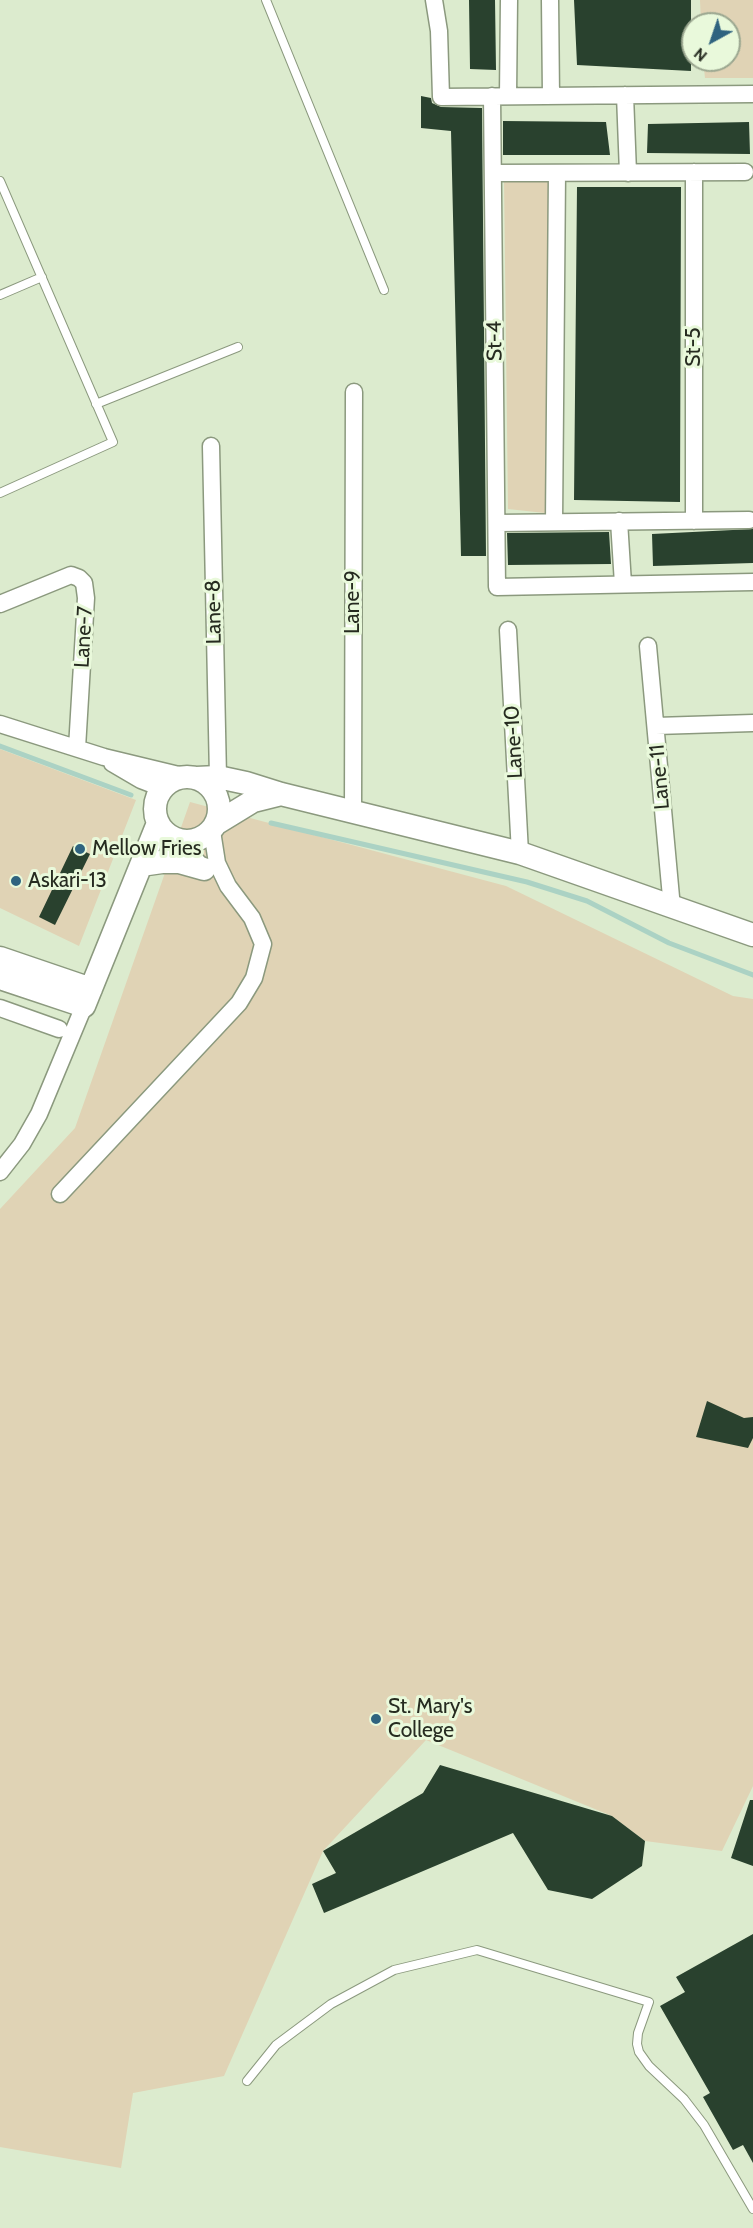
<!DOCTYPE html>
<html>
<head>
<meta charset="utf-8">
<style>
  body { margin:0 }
  #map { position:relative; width:753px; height:2228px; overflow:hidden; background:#dcebce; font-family:Cabin,sans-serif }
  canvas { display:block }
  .north { position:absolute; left:681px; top:12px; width:60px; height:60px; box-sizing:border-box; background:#e9f9db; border:2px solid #9ba790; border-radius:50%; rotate:220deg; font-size:16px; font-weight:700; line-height:24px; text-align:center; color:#262b20 }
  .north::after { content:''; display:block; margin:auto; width:21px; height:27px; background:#2f637f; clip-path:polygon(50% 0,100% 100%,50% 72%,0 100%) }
</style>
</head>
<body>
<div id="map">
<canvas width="753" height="2228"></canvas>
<div class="north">N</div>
</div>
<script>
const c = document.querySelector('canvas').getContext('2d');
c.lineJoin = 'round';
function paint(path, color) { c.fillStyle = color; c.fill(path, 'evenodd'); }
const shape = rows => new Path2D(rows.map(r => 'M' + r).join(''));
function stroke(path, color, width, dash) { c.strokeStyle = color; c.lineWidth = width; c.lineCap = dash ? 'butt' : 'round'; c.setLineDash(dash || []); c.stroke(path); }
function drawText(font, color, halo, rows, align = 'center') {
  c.font = font + ' Cabin,sans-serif'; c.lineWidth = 6; c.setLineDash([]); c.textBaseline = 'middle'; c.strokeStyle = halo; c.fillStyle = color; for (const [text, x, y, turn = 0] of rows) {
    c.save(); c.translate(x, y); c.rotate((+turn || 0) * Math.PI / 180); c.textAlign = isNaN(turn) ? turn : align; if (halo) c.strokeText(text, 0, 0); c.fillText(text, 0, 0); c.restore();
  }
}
paint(shape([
  [700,0,753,0,753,78,705,78,703,60,729,60,729,24,701,24],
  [504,180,551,181,545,513,508,509],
  [0,749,136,800,79,946,0,908],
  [190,802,506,886,733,996,753,999,753,1786,722,1851,645,1841,612,1816,426,1740,323,1851,224,2076,133,2093,121,2168,0,2147,0,1209,75,1128]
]), '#e0d3b5');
stroke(shape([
  [0,746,131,795],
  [271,823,527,882,587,901,669,943,753,975]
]), '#abd2c4', 5);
paint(shape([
  [469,0,495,0,496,70,470,69],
  [574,0,691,0,691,71,577,65],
  [421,96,431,98,432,103,441,107,482,108,486,556,461,556,451,131,421,128],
  [503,121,606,122,610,155,503,155],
  [749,122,750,154,647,153,648,124],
  [577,187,681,187,680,502,574,500],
  [753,529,753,563,653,566,652,534],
  [609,532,611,564,508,565,507,533],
  [73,846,90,854,55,925,39,917],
  [707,1401,744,1418,753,1417,753,1438,748,1448,696,1437],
  [440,1765,612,1816,645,1841,642,1866,592,1899,548,1890,513,1833,324,1913,312,1884,336,1873,323,1851,423,1793],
  [750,1800,753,1800,753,1866,731,1858],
  [753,1934,753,2163,743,2145,733,2150,703,2097,710,2093,660,2006,685,1992,676,1977]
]), '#29412e');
const lane = shape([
  [266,0,384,290],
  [0,181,113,442,0,493],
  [0,295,42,277],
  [96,404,238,347],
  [247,2081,276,2045,331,2004,394,1970,477,1950,649,2002,638,2033,637,2044,639,2052,649,2066,684,2099,704,2125,753,2209]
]);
const street = shape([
  [434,0,439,31,441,97,753,94],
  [550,0,551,96],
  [625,95,628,173],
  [492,96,497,587,753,582],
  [508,96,509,0],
  [493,173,745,172],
  [211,446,218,777],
  [619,521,623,584],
  [694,521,694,172],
  [554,522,557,173],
  [497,523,749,520],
  [0,604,71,575,79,578,84,583,86,598,77,748],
  [508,630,520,853],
  [648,646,672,908],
  [0,724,104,757,187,777],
  [656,726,753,723],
  [112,763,141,780,162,788],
  [353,811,354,392],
  [178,840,203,868],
  [0,1008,59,1029],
  [0,1172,22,1144,39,1114,84,1006],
  [60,1194,239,1003,254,978,263,944,252,918,228,886,217,863,212,831]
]);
const secondary = shape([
  '155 809a32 32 0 1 1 64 0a32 32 0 1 1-64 0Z',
  [196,778,218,777,246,783,281,794,520,853,753,935],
  [217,823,253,801,281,794],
  [141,865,162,862,179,862,204,869],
  [0,958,91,989],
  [0,978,84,1006,158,823]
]);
stroke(lane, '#8b997e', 10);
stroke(street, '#8b997e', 19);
stroke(secondary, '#8b997e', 25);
stroke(lane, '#fff', 8);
stroke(street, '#fff', 16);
stroke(secondary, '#fff', 22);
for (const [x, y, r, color] of [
  [80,849,6,"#2f637f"],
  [16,881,6,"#2f637f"],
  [376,1719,6,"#2f637f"]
]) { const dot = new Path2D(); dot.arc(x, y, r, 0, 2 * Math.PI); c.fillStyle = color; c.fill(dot); stroke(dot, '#e9f9db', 2); }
drawText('21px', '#262b20', '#e9f9db', [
  ["St-4",495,341,-91],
  ["St-5",694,347,-90],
  ["Lane-9",353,602,-90],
  ["Lane-8",214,612,-91],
  ["Lane-7",84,637,-87],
  ["Lane-10",514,742,-93],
  ["Lane-11",660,777,-95]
]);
drawText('21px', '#262b20', '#e9f9db', [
  ["Mellow Fries",92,849],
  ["Askari-13",28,881],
  ["St. Mary's",388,1707],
  ["College",388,1731]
], 'left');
</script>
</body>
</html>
